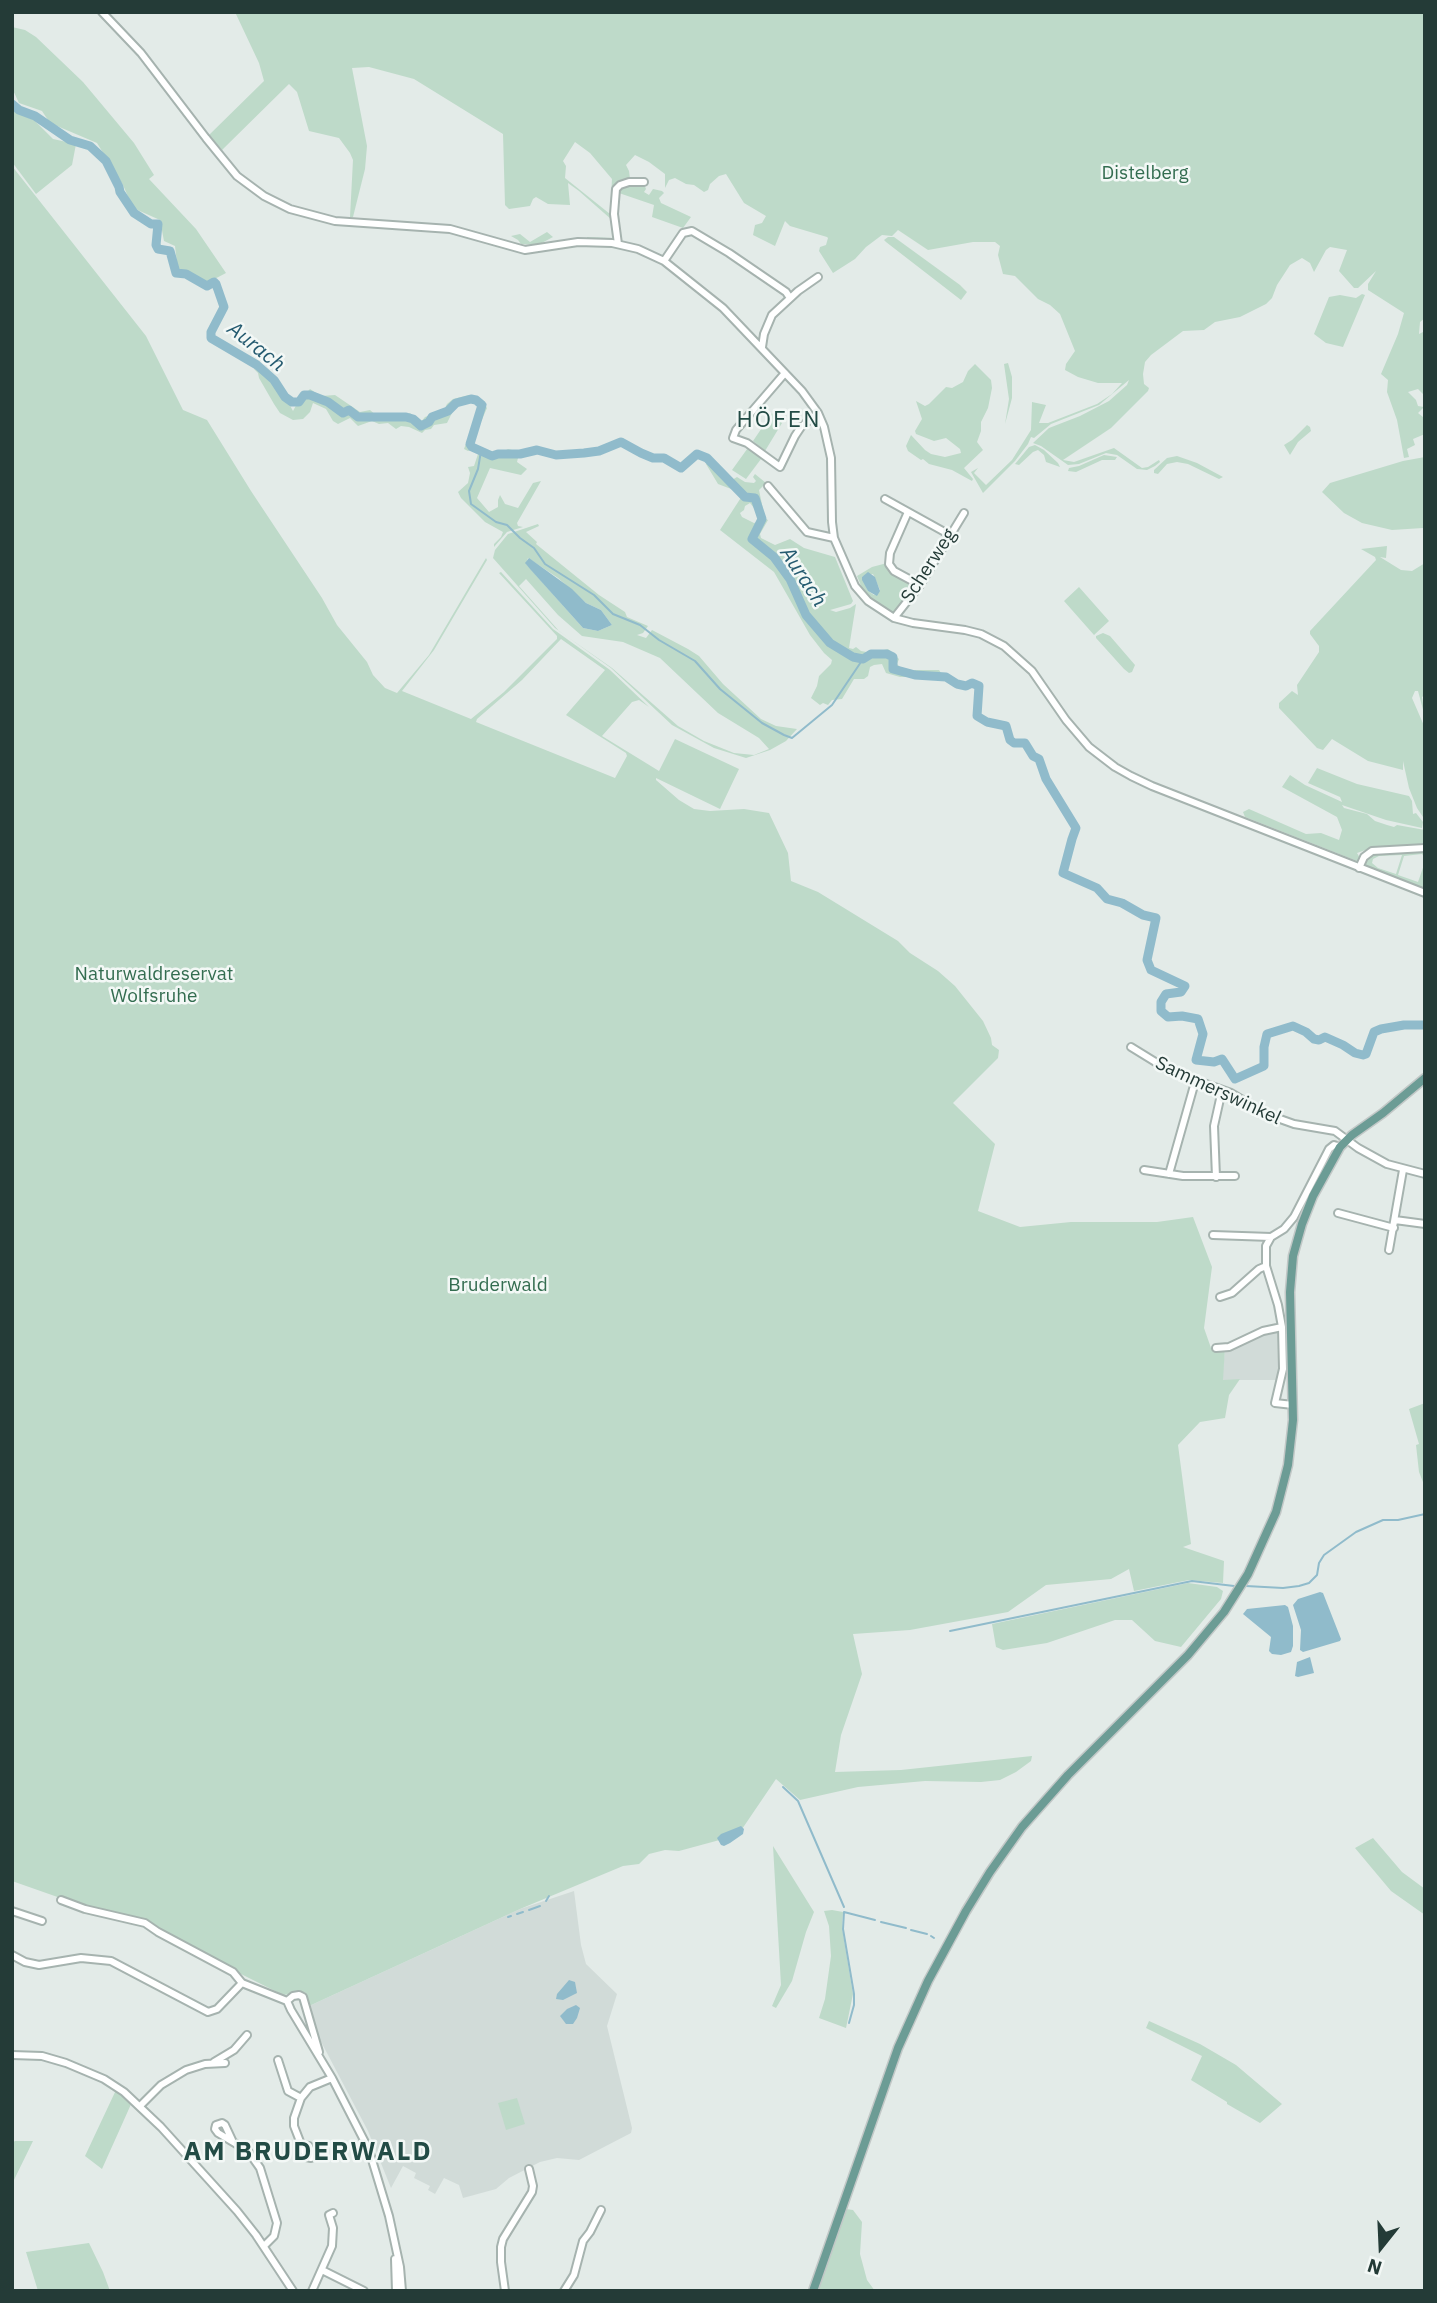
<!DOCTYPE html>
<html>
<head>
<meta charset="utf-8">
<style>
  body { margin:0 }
  #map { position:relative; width:1437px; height:2303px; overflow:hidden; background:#e3ebe8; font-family:"IBM Plex Sans",sans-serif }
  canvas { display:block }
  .frame { position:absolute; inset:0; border:14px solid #243b37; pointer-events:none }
  .north { position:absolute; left:1346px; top:2212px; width:70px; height:70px; -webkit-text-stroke:5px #f3f8f6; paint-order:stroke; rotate:198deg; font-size:19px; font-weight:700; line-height:28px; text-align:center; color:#243b37 }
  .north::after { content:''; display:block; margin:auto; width:24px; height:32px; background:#243b37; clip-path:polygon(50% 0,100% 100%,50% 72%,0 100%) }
</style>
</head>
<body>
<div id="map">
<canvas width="1437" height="2303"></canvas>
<div class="frame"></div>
<div class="north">N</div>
</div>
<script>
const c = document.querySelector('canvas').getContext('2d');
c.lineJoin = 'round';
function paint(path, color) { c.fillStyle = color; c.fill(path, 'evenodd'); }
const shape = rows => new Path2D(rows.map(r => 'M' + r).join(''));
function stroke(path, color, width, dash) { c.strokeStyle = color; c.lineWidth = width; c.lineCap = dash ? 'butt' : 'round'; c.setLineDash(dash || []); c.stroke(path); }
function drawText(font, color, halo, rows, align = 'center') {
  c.font = font + ' "IBM Plex Sans",sans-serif'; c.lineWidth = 5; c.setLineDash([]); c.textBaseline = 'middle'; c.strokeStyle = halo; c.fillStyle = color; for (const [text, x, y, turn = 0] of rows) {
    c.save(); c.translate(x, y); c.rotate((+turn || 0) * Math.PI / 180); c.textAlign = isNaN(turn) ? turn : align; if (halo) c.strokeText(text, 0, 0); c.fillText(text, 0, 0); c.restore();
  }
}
paint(shape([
  [1270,1331,1280,1331,1280,1380,1222,1380,1225,1347],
  [574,1891,581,1945,586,1964,617,1994,607,2026,632,2128,631,2133,579,2160,557,2158,540,2162,509,2178,496,2189,463,2198,459,2185,444,2178,435,2194,428,2190,430,2186,414,2178,416,2173,403,2166,391,2188,368,2131,317,2034,309,2006,520,1909]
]), '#d1dbd8');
paint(shape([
  [235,12,1425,12,1425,318,1420,322,1419,334,1423,332,1425,323,1425,396,1418,389,1408,392,1416,400,1418,406,1424,407,1418,413,1423,417,1425,434,1413,439,1415,445,1407,449,1409,457,1404,458,1397,420,1387,392,1388,380,1381,374,1398,334,1404,313,1368,290,1368,284,1376,271,1358,288,1354,288,1339,271,1347,250,1330,247,1326,250,1314,272,1310,263,1302,258,1290,265,1277,285,1272,298,1266,304,1240,317,1215,322,1204,330,1183,331,1151,355,1145,362,1143,374,1144,384,1149,388,1148,391,1111,428,1063,460,1074,462,1114,448,1142,468,1148,467,1159,460,1160,462,1155,466,1147,470,1137,469,1117,455,1106,453,1079,464,1068,465,1041,446,1033,443,1049,428,1080,416,1109,401,1127,385,1129,380,1099,405,1051,424,1034,438,1031,437,1028,444,1015,461,983,493,971,472,978,468,974,473,986,485,1012,460,1031,430,1032,402,1046,405,1039,423,1048,423,1097,404,1112,394,1122,383,1098,383,1078,377,1065,370,1066,364,1075,351,1060,314,1050,305,1038,299,1015,276,1003,274,998,255,1000,246,995,242,973,242,928,250,898,230,892,236,882,235,866,247,855,259,833,273,819,251,820,247,826,245,828,238,827,237,790,226,785,221,775,246,753,235,755,225,762,223,766,216,744,203,726,174,719,176,710,184,708,190,704,192,694,185,686,184,675,178,669,180,665,188,665,174,649,162,635,155,626,165,629,171,630,179,618,184,616,240,587,239,587,237,615,238,612,220,579,191,568,183,570,205,548,204,536,197,533,199,530,206,509,209,505,205,503,134,414,79,369,67,352,68,367,146,365,169,353,217,350,217,353,160,350,153,339,138,309,131,297,92,289,84,222,150,209,135,264,81,259,63],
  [575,142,590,153,612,179,610,214,565,178,566,166,563,161],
  [12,27,25,30,36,37,83,82,134,143,154,175,149,179,196,229,226,273,205,284,187,273,178,272,175,246,164,241,160,220,133,208,123,185,97,143,50,123,42,111,19,103,12,88],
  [12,111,34,120,53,139,76,144,72,165,36,194,12,162],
  [12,166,146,336,183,410,207,420,251,491,322,598,337,625,367,662,373,675,385,688,397,693,429,655,486,558,487,560,434,650,402,691,471,719,504,692,557,639,557,636,499,573,501,572,553,629,610,670,649,707,639,700,632,702,602,736,659,771,675,739,739,769,720,809,656,778,656,780,679,800,694,809,710,811,744,809,769,813,788,853,791,881,818,892,898,941,910,953,938,971,955,986,983,1021,991,1038,992,1045,999,1050,998,1058,953,1103,995,1144,978,1211,1020,1227,1071,1222,1157,1222,1193,1217,1212,1267,1204,1328,1211,1348,1225,1347,1223,1380,1240,1379,1229,1395,1225,1418,1200,1422,1178,1445,1191,1544,1183,1547,1224,1561,1223,1583,1189,1580,1134,1591,1129,1569,1111,1579,1046,1585,1008,1612,910,1630,853,1634,862,1674,841,1735,835,1772,901,1770,1032,1756,1031,1761,1016,1772,1000,1780,981,1782,925,1781,858,1787,800,1800,776,1779,738,1835,679,1851,665,1850,649,1854,639,1864,623,1866,520,1909,309,2006,305,1992,283,1995,223,1965,146,1920,86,1907,12,1881],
  [561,639,605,670,566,715,626,753,627,756,615,778,476,722,477,719,522,680],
  [626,184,644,184,646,189,644,192,649,195,653,189,662,191,664,193,659,198,661,203,691,217,683,228,652,217,654,205,616,192],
  [547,232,553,237,538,245,521,244,518,240,511,236,520,234,530,242],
  [888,237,894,237,960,285,967,292,961,300,886,242,884,240],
  [1362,294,1365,295,1343,347,1326,343,1314,334,1329,297,1340,295,1356,298],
  [259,362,276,380,293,411,299,400,310,389,321,396,335,395,360,412,370,410,377,416,394,417,400,419,410,413,420,423,425,417,444,410,447,404,453,399,469,395,480,398,487,408,476,433,474,443,481,450,496,456,508,449,516,451,519,454,517,462,527,469,521,475,490,468,477,498,489,512,498,507,498,500,500,495,505,504,518,508,533,483,541,481,517,523,518,526,523,527,507,532,494,547,494,544,501,537,503,532,485,522,461,498,458,492,468,483,470,473,468,467,474,466,478,454,473,449,468,451,464,449,479,407,477,403,469,402,455,407,447,423,434,425,431,429,425,430,422,433,409,427,401,426,396,429,388,423,379,424,372,421,358,426,350,418,338,424,333,421,326,409,313,403,310,412,303,419,293,420,280,413,274,404,259,378,258,373,254,369],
  [1008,363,1012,377,1012,398,1005,424,1009,399,1004,364],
  [975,364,991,380,992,388,988,408,981,422,981,431,977,442,983,450,964,468,973,479,972,481,952,470,929,464,923,459,921,460,908,451,906,446,911,435,925,450,931,454,945,457,961,453,960,449,946,438,934,441,916,434,915,431,922,419,916,401,925,406,929,404,946,387,952,388,963,382,968,371],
  [772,413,782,423,765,451,753,441],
  [1307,425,1310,427,1311,431,1298,442,1290,455,1284,445,1292,440],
  [750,445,764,455,746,479,732,470],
  [1035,445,1044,450,1058,463,1060,467,1046,462,1044,455,1038,450,1033,452,1019,465,1015,464,1029,447],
  [1104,455,1117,457,1115,460,1102,460,1076,472,1068,471,1069,468,1079,466],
  [1177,456,1197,463,1223,477,1219,479,1188,464,1177,462,1167,464,1158,474,1154,473,1154,470,1167,458],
  [1425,457,1425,542,1423,528,1392,530,1362,523,1344,513,1322,492,1330,483,1403,461],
  [711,459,732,480,737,477,745,482,754,483,756,481,753,477,755,474,766,483,759,490,764,514,758,513,750,503,745,506,744,510,740,513,742,517,754,523,766,519,768,520,760,534,761,538,775,545,790,539,804,548,835,557,853,601,851,604,830,610,836,612,850,608,856,604,849,648,853,649,856,647,861,651,872,653,888,649,899,659,897,664,900,667,912,670,939,670,941,673,918,677,900,677,886,673,882,664,874,665,870,667,868,676,864,679,854,679,842,699,832,700,828,705,823,703,820,705,811,698,817,686,819,676,831,664,832,660,824,653,810,635,774,572,720,530,742,496,739,492,718,484,706,464],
  [538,524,539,526,526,532,537,542,536,544,599,595,625,612,627,617,648,626,643,633,637,635,646,638,652,630,688,649,699,656,723,684,761,719,776,726,797,729,786,741,770,750,746,758,714,748,672,725,611,668,555,628,493,558,495,550,508,534],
  [528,558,558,578,586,603,601,610,612,625,598,631,583,628,526,564],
  [526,579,558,615,582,636,623,642,660,658,718,713,759,738,769,749,754,755,734,753,704,741,678,726,612,668,559,631,519,586],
  [1387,546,1386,558,1380,557,1401,570,1412,571,1425,563,1425,695,1422,697,1425,717,1418,691,1415,691,1412,698,1425,728,1425,820,1417,808,1409,788,1403,761,1403,770,1368,761,1332,739,1323,750,1317,748,1279,708,1279,703,1292,691,1298,695,1297,685,1319,652,1319,646,1310,634,1310,631,1376,560,1375,557,1361,549],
  [887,563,914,586,914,589,894,613,874,601,862,588,857,576,872,567],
  [873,574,880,590,874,595,868,591,862,577],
  [1079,587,1109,621,1094,635,1064,601],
  [1103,633,1110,636,1135,665,1132,672,1129,673,1124,669,1096,638,1096,636],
  [1317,768,1357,784,1409,796,1412,801,1413,814,1416,813,1423,822,1422,828,1386,820,1342,805,1344,808,1367,814,1375,821,1387,825,1394,827,1397,825,1425,830,1425,846,1374,847,1357,853,1360,858,1357,861,1245,817,1243,812,1249,809,1306,834,1321,833,1339,840,1342,830,1337,817,1282,787,1290,775,1305,785,1342,802,1340,797,1308,783],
  [1385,851,1425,852,1425,858,1422,854,1404,856,1398,875,1418,882,1425,862,1425,891,1366,867,1365,864,1369,855],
  [1402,855,1396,874,1378,868,1372,863,1373,859,1379,856],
  [1425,1403,1425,1487,1419,1472,1416,1445,1419,1444,1409,1409],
  [1188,1583,1217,1587,1223,1591,1221,1599,1181,1647,1155,1641,1132,1620,1115,1620,1047,1643,1003,1650,996,1647,992,1624],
  [1373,1838,1402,1872,1425,1889,1425,1915,1391,1891,1355,1848],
  [773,1846,814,1912,806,1932,792,1981,776,2008,772,2006,781,1985],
  [832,1910,843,1912,842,1928,853,1994,846,2028,819,2018,825,1999,831,1956,829,1926,824,1911],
  [1149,2021,1200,2044,1236,2065,1282,2104,1260,2123,1227,2104,1227,2102,1191,2080,1202,2056,1146,2028],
  [116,2090,132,2102,102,2169,85,2156],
  [517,2098,525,2124,506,2130,498,2103],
  [15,2141,33,2141,12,2184,12,2143],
  [846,2209,853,2210,862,2222,860,2254,867,2280,875,2291,816,2291],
  [89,2243,103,2272,110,2291,38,2291,26,2252]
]), '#bedac9');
paint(shape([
  [529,558,572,589,586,603,601,610,612,625,598,631,583,628,530,569,525,563],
  [868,572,875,577,880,591,877,596,868,591,862,580,862,577],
  [1320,1592,1323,1593,1341,1639,1340,1641,1303,1652,1300,1650,1301,1630,1293,1605,1298,1599],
  [1285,1605,1288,1607,1293,1626,1293,1646,1291,1652,1281,1655,1272,1654,1269,1651,1271,1637,1243,1614,1247,1609],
  [1310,1657,1314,1673,1298,1677,1295,1676,1297,1662],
  [741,1826,744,1829,743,1834,730,1843,724,1846,721,1845,717,1838,721,1834],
  [569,1980,575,1982,577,1993,563,2000,556,1999,557,1994],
  [576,2005,580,2008,577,2018,573,2024,566,2024,560,2016,567,2009]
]), '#90bbcb');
stroke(shape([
  [481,451,478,469,469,491,471,504,496,522,507,525,520,538,534,548,545,564,594,595,613,614,640,625,659,640,695,661,720,689,762,723,784,735,792,738,832,705,863,659],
  [1246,1586,1283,1588,1299,1586,1309,1583,1317,1575,1319,1563,1324,1555,1356,1532,1383,1520,1398,1520,1425,1514],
  [950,1631,1192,1581,1234,1586],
  [783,1787,798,1801,844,1907],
  [546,1901,549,1896],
  [529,1910,540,1906],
  [517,1914,523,1912],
  [508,1917,511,1916],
  [881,1922,906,1928],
  [911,1930,927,1934],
  [931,1936,934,1938],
  [849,2023,854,2005,854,1994,843,1929,844,1912,875,1920]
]), '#90bbcb', 2);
stroke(shape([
  [12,104,19,110,35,116,70,140,90,146,106,161,119,187,120,192,134,213,151,224,158,224,156,245,158,249,170,251,176,273,186,274,207,286,214,282,216,284,224,307,211,332,211,338,257,365,274,380,285,397,292,402,299,402,304,395,310,395,328,402,343,413,349,410,358,417,406,417,413,419,421,426,429,422,432,417,448,411,456,403,471,399,476,400,482,405,470,444,472,447,492,456,498,454,520,454,537,450,556,455,584,453,599,451,621,442,641,453,653,458,664,458,681,468,697,454,707,458,745,497,755,498,762,519,752,539,774,557,790,579,806,615,830,643,853,657,863,659,871,654,887,654,893,657,893,669,915,675,946,677,957,684,966,686,972,683,979,686,977,716,987,722,1006,726,1010,740,1014,743,1025,743,1033,756,1039,759,1046,779,1076,828,1072,839,1063,873,1097,888,1107,899,1122,903,1143,915,1156,918,1147,960,1151,970,1185,986,1181,992,1166,994,1161,1002,1161,1011,1168,1017,1182,1016,1198,1019,1203,1034,1196,1060,1214,1062,1222,1059,1235,1079,1264,1066,1264,1047,1267,1034,1293,1026,1306,1032,1314,1039,1319,1040,1325,1037,1343,1045,1355,1053,1363,1055,1366,1054,1374,1032,1381,1029,1404,1025,1425,1025]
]), '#90bbcb', 9);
const minor = shape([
  [102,12,141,53,206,138,237,176,264,196,290,209,335,221,450,229,525,250,578,242,612,243,638,249,664,261,723,308,802,391,818,413,824,427,831,458,832,522,834,538,855,586,868,601,894,618,913,623,965,630,981,634,1004,646,1032,671,1066,720,1089,747,1115,767,1131,776,1152,786,1425,893],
  [618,244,614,214,616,189,620,185,629,182,644,182],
  [664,261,683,233,692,231,729,253,786,292,790,298],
  [762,347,764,334,772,315,798,291,818,277],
  [785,373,736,430,733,438,747,443,780,467,795,436,801,427,818,413],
  [768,486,807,532,834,538],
  [885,499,950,535],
  [908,512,890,553,889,564,894,571,920,585],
  [894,618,920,585,964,513],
  [1359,868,1364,857,1372,851,1425,848],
  [1131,1047,1170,1071,1231,1093,1266,1114,1294,1124,1335,1131,1358,1148,1387,1164,1425,1174],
  [1144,1170,1183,1176,1235,1176],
  [1169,1174,1195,1082],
  [1216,1177,1214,1126,1222,1090],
  [1338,1213,1394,1228],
  [1395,1220,1425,1224],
  [1213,1235,1271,1237],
  [1389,1250,1403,1170],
  [1220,1297,1232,1293,1259,1269,1266,1266],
  [1216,1348,1229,1347,1263,1331,1282,1327],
  [1293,1405,1275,1403,1283,1369,1282,1327,1278,1305,1266,1266,1266,1246,1271,1237,1284,1229,1294,1217,1329,1149,1334,1145,1340,1147],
  [61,1900,85,1909,145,1923,158,1932,233,1972,242,1983],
  [12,1911,42,1921],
  [12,1955,25,1962,39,1965,81,1958,111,1961,208,2012,217,2009,242,1983],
  [242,1983,287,2001],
  [287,2001,291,2010,332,2078,369,2150,389,2216,400,2267,402,2291],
  [287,2001,293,1996,299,1995,303,1997,319,2052],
  [12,2055,42,2056,66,2063,104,2079,124,2092,161,2127,237,2211,256,2235,293,2291],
  [278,2060,288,2091,301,2098],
  [214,2062,234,2050,247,2035],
  [140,2106,161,2085,186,2070,205,2064,225,2063],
  [232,2140,225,2125,222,2123,216,2125,215,2129,218,2133,248,2151,260,2168,277,2223,274,2236,264,2246],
  [301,2145,309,2146,312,2154,311,2158,306,2157,294,2126,294,2118,301,2098,310,2087,332,2078],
  [395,2259,396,2291],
  [322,2270,364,2291],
  [312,2291,332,2246,333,2228,329,2215,333,2213],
  [505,2291,501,2262,501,2247,503,2239,532,2192,533,2186,529,2169],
  [564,2291,574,2275,583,2241,590,2232,601,2210]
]);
const major = shape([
  [813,2291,898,2048,928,1981,966,1911,990,1872,1022,1827,1068,1775,1188,1655,1224,1612,1248,1574,1276,1512,1288,1465,1293,1420,1290,1292,1293,1256,1302,1224,1313,1196,1340,1147,1352,1135,1383,1113,1425,1078]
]);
stroke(minor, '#a6b3af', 10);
stroke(major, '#c2c8c7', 11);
stroke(minor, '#fff', 6);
stroke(major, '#6c9c95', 8);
drawText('19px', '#336d50', '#f3f8f6', [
  ["Distelberg",1145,174],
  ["Naturwaldreservat",154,975],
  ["Wolfsruhe",154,997],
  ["Bruderwald",498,1286]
]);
drawText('19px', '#243b37', '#f3f8f6', [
  ["Scherweg",929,566,-57],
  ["Sammerswinkel",1218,1091,25]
]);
drawText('italic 21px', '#255b70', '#f3f8f6', [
  ["Aurach",256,347,38],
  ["Aurach",803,577,57]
]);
c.letterSpacing = '2px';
drawText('23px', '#224b45', '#f3f8f6', [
  ["HÖFEN",779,420]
]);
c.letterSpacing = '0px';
c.letterSpacing = '2px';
drawText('bold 26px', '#224b45', '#f3f8f6', [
  ["AM BRUDERWALD",308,2152]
]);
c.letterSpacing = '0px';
</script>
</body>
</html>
